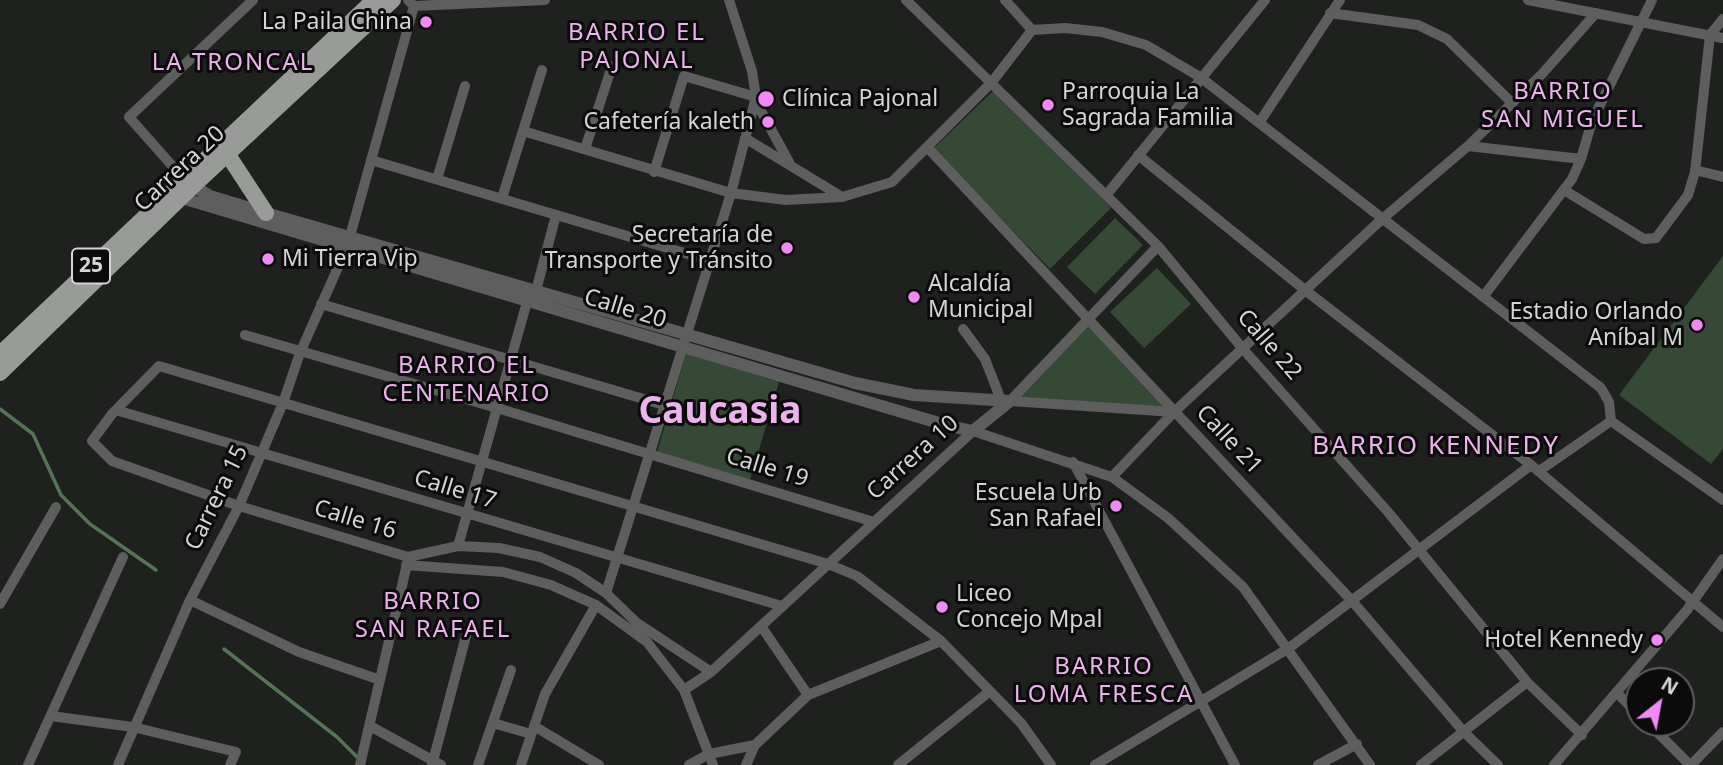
<!DOCTYPE html>
<html>
<head>
<meta charset="utf-8">
<style>
  body { margin:0 }
  #map { position:relative; width:1723px; height:765px; overflow:hidden; background:#1f211f; font-family:"Noto Sans",sans-serif }
  canvas { display:block }
  .north { position:absolute; left:1625px; top:667px; width:70px; height:70px; box-sizing:border-box; background:#0a0b0a; border:2px solid #5b5c5b; border-radius:50%; rotate:31deg; font-size:19px; font-weight:700; line-height:28px; text-align:center; color:#d4d5d4 }
  .north::after { content:''; display:block; margin:auto; width:24px; height:32px; background:#f18af4; clip-path:polygon(50% 0,100% 100%,50% 72%,0 100%) }
</style>
</head>
<body>
<div id="map">
<canvas width="1723" height="765"></canvas>
<div class="north">N</div>
</div>
<script>
const c = document.querySelector('canvas').getContext('2d');
c.lineJoin = 'round';
function paint(path, color) { c.fillStyle = color; c.fill(path, 'evenodd'); }
const shape = rows => new Path2D(rows.map(r => 'M' + r).join(''));
function stroke(path, color, width, dash) { c.strokeStyle = color; c.lineWidth = width; c.lineCap = dash ? 'butt' : 'round'; c.setLineDash(dash || []); c.stroke(path); }
function drawText(font, color, halo, rows, align = 'center') {
  c.font = font + ' "Noto Sans",sans-serif'; c.lineWidth = 6; c.setLineDash([]); c.textBaseline = 'middle'; c.strokeStyle = halo; c.fillStyle = color; for (const [text, x, y, turn = 0] of rows) {
    c.save(); c.translate(x, y); c.rotate((+turn || 0) * Math.PI / 180); c.textAlign = isNaN(turn) ? turn : align; if (halo) c.strokeText(text, 0, 0); c.fillText(text, 0, 0); c.restore();
  }
}
paint(shape([
  [995,89,1111,208,1050,269,933,149],
  [1115,218,1143,245,1095,294,1067,267],
  [1723,256,1723,449,1711,464,1619,395],
  [1157,268,1191,304,1144,348,1110,312],
  [1089,322,1166,408,1017,398],
  [686,354,779,382,750,480,657,452]
]), '#364937');
stroke(shape([
  [0,409,33,434,61,495,90,524,156,570],
  [224,649,337,737,358,758]
]), '#567358', 3.5);
stroke(shape([
  [408,0,414,6,545,0],
  [906,0,1158,246,1243,349,1388,512,1527,682,1582,735],
  [1005,0,1032,30],
  [1528,0,1723,38],
  [1330,13,1418,25,1447,39,1511,102],
  [755,100,789,162],
  [1259,123,1340,0],
  [523,131,731,193,786,200,842,197,892,182,992,82,1032,30,1065,28,1102,32,1146,45,1200,77,1601,388,1609,402,1611,421,1723,500],
  [745,138,842,197],
  [1468,146,1581,159],
  [927,147,1353,602,1463,731,1498,765],
  [585,149,612,66],
  [1138,155,1305,290,1531,465,1723,627],
  [371,160,708,260],
  [1695,170,1723,177],
  [654,172,684,76,756,97],
  [183,178,129,117,253,0],
  [437,179,465,86],
  [1564,190,1644,239,1656,238,1688,195,1695,172,1710,35,1723,19],
  [1108,193,1265,0],
  [502,198,542,70],
  [1483,297,1572,179,1581,159,1592,121,1652,0],
  [321,304,664,405],
  [963,329,985,359,1001,400],
  [245,335,497,408,874,522],
  [1010,401,1158,246],
  [1010,401,1174,412],
  [116,410,782,606],
  [1073,462,1235,765],
  [1539,471,1611,421],
  [1112,477,1174,412,1381,220,1468,146,1542,74,1596,13],
  [458,546,527,302,537,287,556,215],
  [406,565,503,572,551,585,596,605,647,642,684,690,713,765],
  [606,593,731,193,756,97,752,71,729,0],
  [190,600,299,652,380,680],
  [0,604,56,507],
  [761,626,808,695],
  [711,672,637,623,606,593,576,573,540,557,499,548,458,546,408,557,239,506,112,461,92,441,112,414,159,366,828,564,857,576,941,641,1021,723,1051,765],
  [684,690,711,672,973,431,1112,477,1168,518,1243,587,1370,765],
  [1618,694,1639,715],
  [51,716,133,727,236,752,230,765],
  [493,723,531,734],
  [1648,723,1690,765],
  [370,726,441,765],
  [534,726,599,765],
  [28,765,123,557],
  [118,765,190,600,239,506,283,403,300,353,347,247,414,6],
  [360,765,408,560],
  [432,765,466,636],
  [478,765,511,670],
  [521,765,545,694,596,605],
  [689,765,709,754,755,745,808,695,941,641],
  [746,765,755,745],
  [898,765,990,691],
  [1095,765,1289,648,1531,465],
  [1318,765,1357,744],
  [1421,765,1527,682],
  [1554,765,1687,610,1723,559],
  [1691,765,1723,732]
]), '#5d5e5d', 10);
stroke(shape([
  [188,183,210,196,266,213,855,383,914,395,1010,401],
  [175,192,182,198,279,227,949,426,973,431,1010,401]
]), '#5d5e5d', 12);
stroke(shape([
  [228,155,266,213],
  [0,354,374,0],
  [0,373,193,186,393,0]
]), '#999b99', 16);
for (const [x, y, r, color] of [
  [426,22,7,"#f18af4"],
  [766,99,9,"#f18af4"],
  [1048,105,7,"#f18af4"],
  [768,122,7,"#f18af4"],
  [787,248,7,"#f18af4"],
  [268,259,7,"#f18af4"],
  [914,297,7,"#f18af4"],
  [1697,325,7,"#f18af4"],
  [1116,506,7,"#f18af4"],
  [942,607,7,"#f18af4"],
  [1657,640,7,"#f18af4"]
]) { const dot = new Path2D(); dot.arc(x, y, r, 0, 2 * Math.PI); c.fillStyle = color; c.fill(dot); stroke(dot, '#0a0b0a', 2.5); }
for (const [x, y, w] of [
  [91,266,38]
]) { const box = new Path2D(); box.roundRect(x - w / 2, y - 17.5, w, 35, 5); c.fillStyle = '#0a0b0a'; c.fill(box); stroke(box, '#d4d5d4', 2); }
drawText('bold 21px', '#d4d5d4', null, [
  ["25",91,266]
]);
drawText('23px', '#d4d5d4', '#0a0b0a', [
  ["La Paila China",412,22],
  ["Parroquia La",1062,92,"left"],
  ["Sagrada Familia",1062,118,"left"],
  ["Clínica Pajonal",782,99,"left"],
  ["Cafetería kaleth",754,122],
  ["Secretaría de",773,235],
  ["Transporte y Tránsito",773,261],
  ["Mi Tierra Vip",282,259,"left"],
  ["Alcaldía",928,284,"left"],
  ["Municipal",928,310,"left"],
  ["Estadio Orlando",1683,312],
  ["Aníbal M",1683,338],
  ["Escuela Urb",1102,493],
  ["San Rafael",1102,519],
  ["Liceo",956,594,"left"],
  ["Concejo Mpal",956,620,"left"],
  ["Hotel Kennedy",1643,640]
], 'right');
drawText('23px', '#d4d5d4', '#0a0b0a', [
  ["Carrera 20",180,169,-43],
  ["Calle 20",625,309,17],
  ["Calle 22",1269,345,49],
  ["Calle 21",1229,440,47],
  ["Carrera 10",913,458,-42],
  ["Calle 19",767,468,17],
  ["Calle 17",455,490,17],
  ["Carrera 15",217,498,-64],
  ["Calle 16",355,520,17]
]);
c.letterSpacing = '2px';
drawText('24px', '#ecb3ec', '#0a0b0a', [
  ["BARRIO EL",637,33],
  ["PAJONAL",637,61],
  ["LA TRONCAL",233,63],
  ["BARRIO",1563,92],
  ["SAN MIGUEL",1563,120],
  ["BARRIO EL",467,366],
  ["CENTENARIO",467,394],
  ["BARRIO",433,602],
  ["SAN RAFAEL",433,630],
  ["BARRIO",1104,667],
  ["LOMA FRESCA",1104,695]
]);
c.letterSpacing = '0px';
c.letterSpacing = '2px';
drawText('26px', '#ecb3ec', '#0a0b0a', [
  ["BARRIO KENNEDY",1436,447]
]);
c.letterSpacing = '0px';
drawText('bold 37px', '#ecb3ec', '#0a0b0a', [
  ["Caucasia",720,412]
]);
</script>
</body>
</html>
